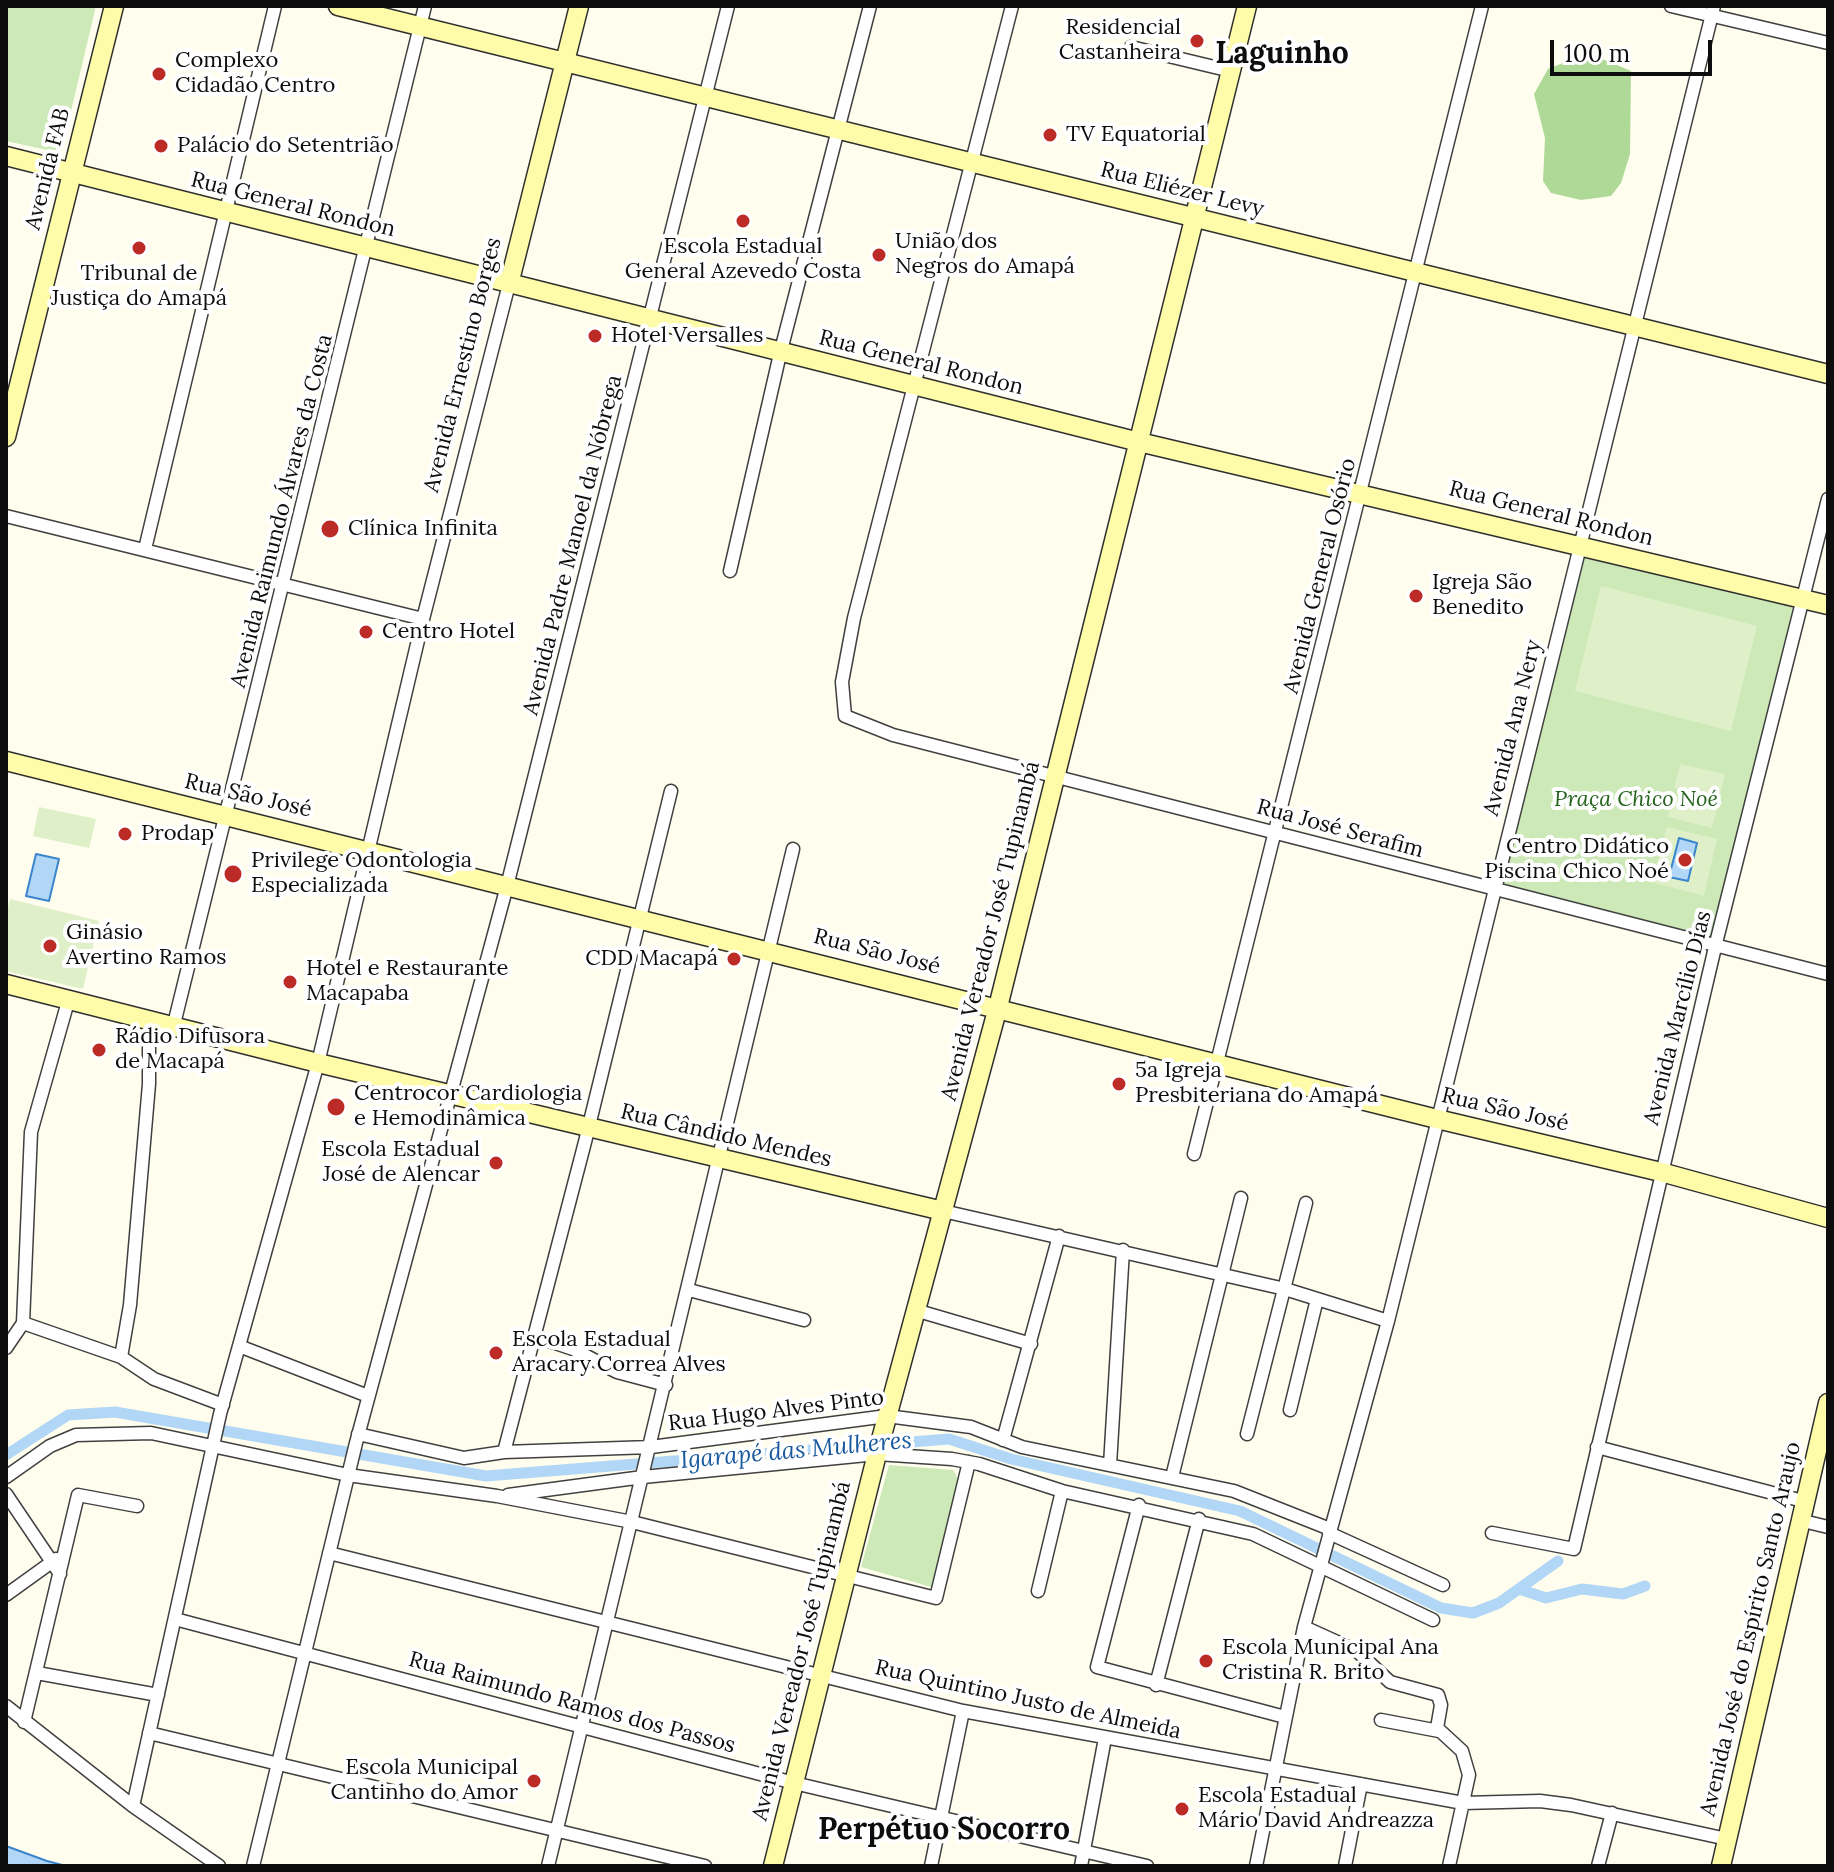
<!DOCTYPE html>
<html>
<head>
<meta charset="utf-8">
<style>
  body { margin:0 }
  #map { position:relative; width:1834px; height:1872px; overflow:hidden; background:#fffded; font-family:Lora,serif }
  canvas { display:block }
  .frame { position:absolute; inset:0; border:8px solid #0d0d0d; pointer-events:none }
  .scale { position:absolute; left:1550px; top:40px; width:162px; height:36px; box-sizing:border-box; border:4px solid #0d0d0d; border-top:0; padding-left:10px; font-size:24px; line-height:28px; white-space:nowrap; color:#0d0d0d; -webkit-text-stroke:6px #fff; paint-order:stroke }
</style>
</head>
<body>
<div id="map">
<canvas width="1834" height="1872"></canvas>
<div class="frame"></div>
<div class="scale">100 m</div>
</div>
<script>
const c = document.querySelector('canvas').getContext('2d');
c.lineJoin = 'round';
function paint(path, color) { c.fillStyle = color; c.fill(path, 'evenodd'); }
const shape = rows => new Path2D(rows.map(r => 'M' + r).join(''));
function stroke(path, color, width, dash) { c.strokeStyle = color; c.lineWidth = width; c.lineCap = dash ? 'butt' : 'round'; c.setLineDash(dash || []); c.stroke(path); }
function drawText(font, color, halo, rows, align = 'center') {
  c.font = font + ' Lora,serif'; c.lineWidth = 8; c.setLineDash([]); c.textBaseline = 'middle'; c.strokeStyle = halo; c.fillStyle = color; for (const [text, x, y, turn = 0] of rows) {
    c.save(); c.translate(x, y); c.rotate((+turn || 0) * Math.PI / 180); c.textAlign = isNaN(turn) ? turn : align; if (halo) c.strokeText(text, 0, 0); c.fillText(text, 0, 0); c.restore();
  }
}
paint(shape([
  [6,6,96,6,61,153,6,141],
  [1580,545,1802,609,1721,949,1494,890],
  [889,1465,953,1470,961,1484,935,1588,861,1567]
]), '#cde9b7');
paint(shape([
  [1588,53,1631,71,1630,154,1621,183,1611,196,1581,200,1551,193,1543,181,1545,138,1534,94,1548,69]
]), '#afd996');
paint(shape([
  [1601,586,1757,626,1731,731,1575,691],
  [1680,764,1725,774,1719,799,1674,788],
  [1673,795,1718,805,1712,828,1668,817],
  [39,807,96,819,89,848,33,836],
  [1667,827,1717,839,1704,896,1652,882],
  [10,899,99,921,83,989,6,971,6,916]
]), '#dff0c9');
const water = shape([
  [1679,838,1697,843,1688,881,1669,877,1679,838],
  [36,854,59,859,49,901,26,896,36,854],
  [6,1846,47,1861,66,1866,6,1866,6,1846]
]);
paint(water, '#b2d7f6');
stroke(water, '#3a85cc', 2);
stroke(shape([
  [6,1455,68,1415,115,1412,486,1476,949,1439,1011,1459,1240,1511,1441,1608,1473,1613,1499,1603,1558,1561],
  [1519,1589,1546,1598,1582,1589,1623,1594,1645,1586]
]), '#b2d7f6', 11);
const street = shape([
  [1012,6,854,618,842,682,845,716,893,735,1828,974],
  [1671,6,1828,43],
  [1131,47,1231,71],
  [6,516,423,619],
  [145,549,275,6],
  [730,571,780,354,870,6],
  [174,1024,425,6],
  [1194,1154,1482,6],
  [943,1211,1285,1289,1388,1321],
  [689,1290,804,1320],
  [915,1310,1031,1344],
  [23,1323,121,1357,154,1379,223,1405],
  [534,1336,573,1349,617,1372,666,1385],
  [239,1346,368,1396],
  [6,1348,23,1323,31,1132,69,998],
  [121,1357,130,1305,149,1084,149,1018],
  [1290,1410,1317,1299],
  [358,1434,464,1458,504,1452,651,1447,887,1416,971,1427,1022,1447,1234,1491,1330,1529],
  [1247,1434,1306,1203],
  [1003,1440,1059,1236],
  [1597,1447,1803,1501],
  [504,1452,585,1142,671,791],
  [1110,1465,1123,1250],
  [6,1477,50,1446,76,1435,151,1433,348,1475,497,1496,632,1522,936,1598,969,1462],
  [1172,1477,1241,1198],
  [6,1494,60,1574],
  [508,1495,643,1477,877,1454,952,1459,979,1464,1062,1491,1253,1534,1433,1620],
  [1139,1505,1097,1667,1285,1717],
  [1799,1520,1828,1527],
  [1329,1533,1443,1585],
  [1492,1533,1574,1549,1716,943,1828,499],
  [329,1553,963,1711,1463,1803,1540,1801,1571,1805,1727,1839],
  [1038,1591,1062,1491],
  [6,1595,56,1559],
  [175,1619,794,1783,1147,1866],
  [1304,1627,1357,1651,1390,1682,1438,1695,1441,1705,1437,1728,1462,1751,1469,1775,1449,1866],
  [37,1673,158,1695],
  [1156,1685,1199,1519],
  [6,1706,133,1806,219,1866],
  [1381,1720,1439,1731],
  [24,1722,78,1495,137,1506],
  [149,1733,705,1866],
  [133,1806,220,1414,318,1063,423,619,509,284],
  [253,1866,356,1443,507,886,728,6],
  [548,1866,793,849],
  [931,1866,963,1711],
  [1081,1866,1105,1738],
  [1256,1866,1304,1627,1388,1321,1714,6],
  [1345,1866,1361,1784],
  [1598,1866,1612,1813]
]);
const secondary = shape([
  [338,6,1828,374],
  [6,156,1139,442,1828,605],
  [509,284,579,6],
  [6,437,114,6],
  [6,761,1437,1119,1661,1172,1828,1218],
  [6,984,318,1063,943,1211],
  [773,1866,877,1454,998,1007,1247,6],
  [1721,1866,1828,1403]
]);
stroke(street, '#404040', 15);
stroke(secondary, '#2f2f2f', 21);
stroke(street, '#fff', 12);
stroke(secondary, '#fefca8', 18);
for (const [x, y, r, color] of [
  [1197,41,8,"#bc2b26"],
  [159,74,8,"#bc2b26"],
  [1050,135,8,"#bc2b26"],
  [161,146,8,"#bc2b26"],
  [743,221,8,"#bc2b26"],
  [139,248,8,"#bc2b26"],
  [879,255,8,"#bc2b26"],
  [595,336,8,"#bc2b26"],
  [330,529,10,"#bc2b26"],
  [1416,596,8,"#bc2b26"],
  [366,632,8,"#bc2b26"],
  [125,834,8,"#bc2b26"],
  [1685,860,8,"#bc2b26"],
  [233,874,10,"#bc2b26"],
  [50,946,8,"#bc2b26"],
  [734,959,8,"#bc2b26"],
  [290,982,8,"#bc2b26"],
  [99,1050,8,"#bc2b26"],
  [1119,1084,8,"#bc2b26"],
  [336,1107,10,"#bc2b26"],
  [496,1163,8,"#bc2b26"],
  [496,1353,8,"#bc2b26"],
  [1206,1661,8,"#bc2b26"],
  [534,1781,8,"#bc2b26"],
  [1182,1809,8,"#bc2b26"]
]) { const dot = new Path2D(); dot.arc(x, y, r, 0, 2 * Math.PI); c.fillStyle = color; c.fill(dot); stroke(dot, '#fff', 3); }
drawText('22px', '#0d0d0d', '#fff', [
  ["Residencial",1181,28,"right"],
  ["Castanheira",1181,53,"right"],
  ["Complexo",175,61],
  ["Cidadão Centro",175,86],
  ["TV Equatorial",1066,135],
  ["Palácio do Setentrião",177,146],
  ["União dos",895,242],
  ["Negros do Amapá",895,267],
  ["Escola Estadual",743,247,"center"],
  ["General Azevedo Costa",743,272,"center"],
  ["Tribunal de",139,274,"center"],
  ["Justiça do Amapá",139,299,"center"],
  ["Hotel Versalles",611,336],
  ["Clínica Infinita",348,529],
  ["Igreja São",1432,583],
  ["Benedito",1432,608],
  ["Centro Hotel",382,632],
  ["Prodap",141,834],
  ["Centro Didático",1669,847,"right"],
  ["Piscina Chico Noé",1669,872,"right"],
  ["Privilege Odontologia",251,861],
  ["Especializada",251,886],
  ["Ginásio",66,933],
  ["Avertino Ramos",66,958],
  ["CDD Macapá",718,959,"right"],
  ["Hotel e Restaurante",306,969],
  ["Macapaba",306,994],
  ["Rádio Difusora",115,1037],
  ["de Macapá",115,1062],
  ["5a Igreja",1135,1071],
  ["Presbiteriana do Amapá",1135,1096],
  ["Centrocor Cardiologia",354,1094],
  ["e Hemodinâmica",354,1119],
  ["Escola Estadual",480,1150,"right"],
  ["José de Alencar",480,1175,"right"],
  ["Escola Estadual",512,1340],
  ["Aracary Correa Alves",512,1365],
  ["Escola Municipal Ana",1222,1648],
  ["Cristina R. Brito",1222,1673],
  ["Escola Municipal",518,1768,"right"],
  ["Cantinho do Amor",518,1793,"right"],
  ["Escola Estadual",1198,1796],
  ["Mário David Andreazza",1198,1821]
], 'left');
drawText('22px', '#0d0d0d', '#fff', [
  ["Avenida FAB",48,169,-76],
  ["Rua Eliézer Levy",1182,190,14],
  ["Rua General Rondon",293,205,14],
  ["Rua General Rondon",921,363,14],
  ["Avenida Ernestino Borges",463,365,-76],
  ["Avenida Raimundo Álvares da Costa",282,511,-76],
  ["Rua General Rondon",1551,514,14],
  ["Avenida Padre Manoel da Nóbrega",573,545,-76],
  ["Avenida General Osório",1320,576,-76],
  ["Avenida Ana Nery",1513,728,-76],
  ["Rua São José",248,796,13],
  ["Rua José Serafim",1340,829,15],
  ["Avenida Vereador José Tupinambá",991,931,-76],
  ["Rua São José",877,952,14],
  ["Avenida Marcílio Dias",1678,1018,-76],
  ["Rua São José",1505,1110,13],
  ["Rua Cândido Mendes",726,1136,13],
  ["Rua Hugo Alves Pinto",776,1411,-7],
  ["Avenida José do Espírito Santo Araujo",1751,1629,-77],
  ["Avenida Vereador José Tupinambá",802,1651,-76],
  ["Rua Quintino Justo de Almeida",1028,1700,12],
  ["Rua Raimundo Ramos dos Passos",572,1703,15]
]);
drawText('italic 22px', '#26641e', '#fff', [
  ["Praça Chico Noé",1636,800]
]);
drawText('italic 24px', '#17589e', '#fff', [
  ["Igarapé das Mulheres",796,1451,-5]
]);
drawText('bold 30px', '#0d0d0d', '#fff', [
  ["Laguinho",1282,54],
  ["Perpétuo Socorro",944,1830]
]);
</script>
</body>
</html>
